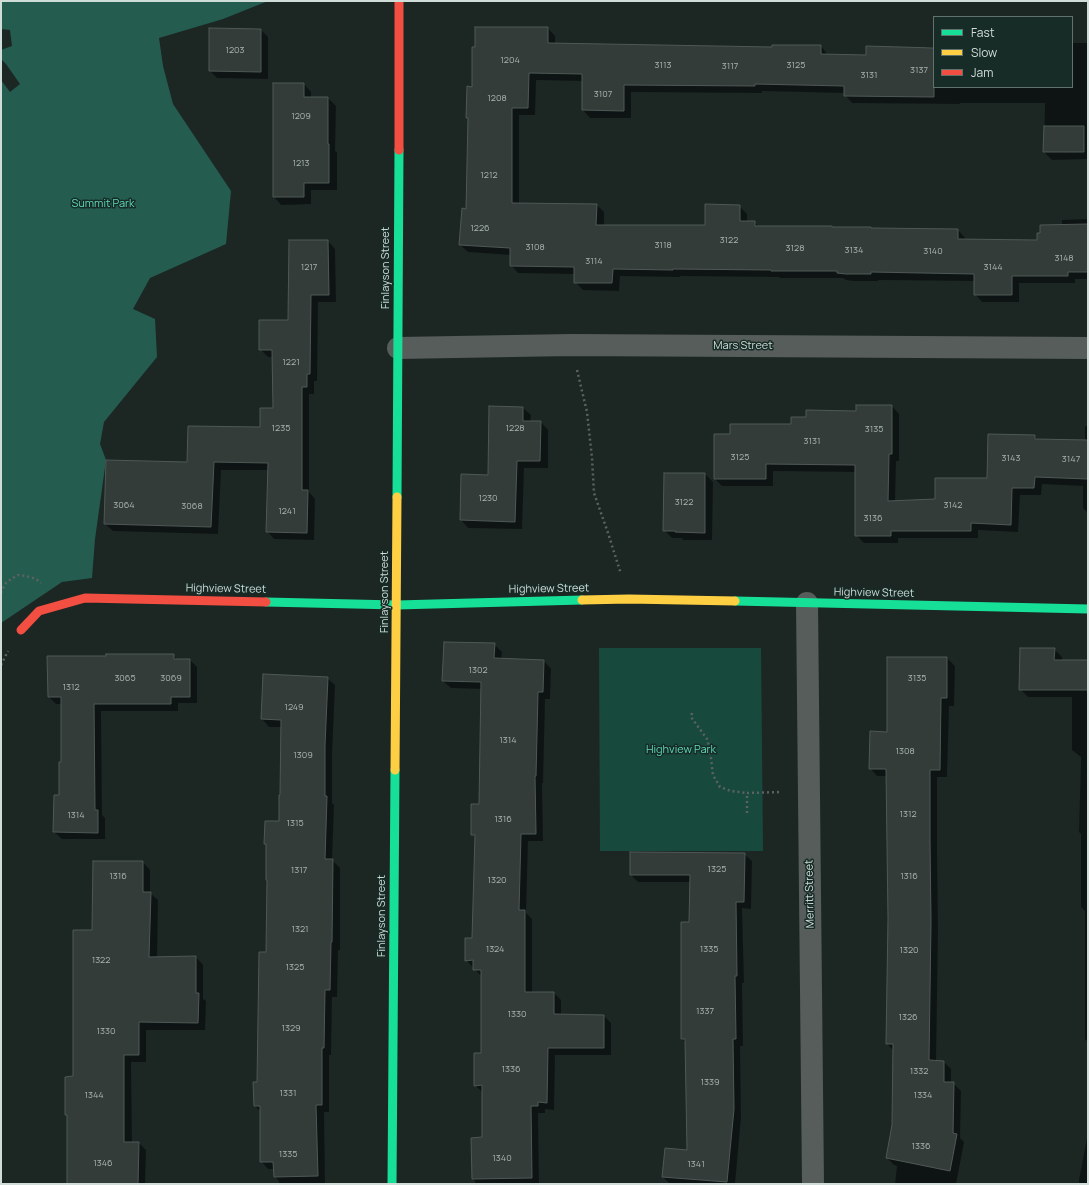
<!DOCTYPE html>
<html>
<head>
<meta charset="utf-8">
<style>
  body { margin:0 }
  #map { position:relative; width:1089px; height:1185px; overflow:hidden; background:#1c2724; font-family:Manrope,sans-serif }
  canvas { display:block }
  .frame { position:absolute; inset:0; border:2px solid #d0dcd8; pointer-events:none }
  .legend { position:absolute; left:933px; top:16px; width:140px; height:72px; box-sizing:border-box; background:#172c26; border:1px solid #61726d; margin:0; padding:5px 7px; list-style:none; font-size:12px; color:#d0dcd8 }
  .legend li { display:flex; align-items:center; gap:8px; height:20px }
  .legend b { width:20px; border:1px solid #61726d }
</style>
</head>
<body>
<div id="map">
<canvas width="1089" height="1185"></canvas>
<div class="frame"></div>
<ul class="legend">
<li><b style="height:5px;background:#16e098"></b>Fast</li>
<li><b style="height:5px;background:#ffcf43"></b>Slow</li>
<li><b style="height:5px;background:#f24e42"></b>Jam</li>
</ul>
</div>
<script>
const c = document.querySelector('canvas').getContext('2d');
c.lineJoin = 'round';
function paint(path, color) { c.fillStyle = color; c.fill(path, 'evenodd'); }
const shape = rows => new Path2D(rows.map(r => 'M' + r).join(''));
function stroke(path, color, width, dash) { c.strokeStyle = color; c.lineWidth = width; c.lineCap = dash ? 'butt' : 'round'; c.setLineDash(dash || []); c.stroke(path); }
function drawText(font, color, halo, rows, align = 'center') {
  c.font = font + ' Manrope,sans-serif'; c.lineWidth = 3; c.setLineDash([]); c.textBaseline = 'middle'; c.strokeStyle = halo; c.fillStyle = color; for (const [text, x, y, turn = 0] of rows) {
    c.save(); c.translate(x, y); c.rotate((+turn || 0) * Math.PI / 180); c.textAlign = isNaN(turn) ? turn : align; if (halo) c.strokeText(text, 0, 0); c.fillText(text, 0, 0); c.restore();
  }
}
paint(shape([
  [599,648,761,648,763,851,600,851]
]), '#18493d');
paint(shape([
  [1,1,268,1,223,19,159,38,163,66,173,104,231,191,226,244,150,278,133,309,155,319,157,357,104,422,100,444,106,460,95,539,92,578,62,582,1,623,1,80,10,92,20,84,6,64,1,59,1,50,12,46,10,30,1,29]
]), '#245d4f');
paint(shape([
  [548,28,555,36,555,44,772,48,821,46,828,55,867,56,926,49,926,47,934,47,934,87,1072,87,1072,43,1088,43,1088,159,1052,160,1044,152,1045,103,960,103,960,104,852,103,845,95,845,93,762,91,762,93,631,92,631,118,590,118,583,110,583,81,536,80,535,115,519,115,519,204,597,205,604,212,604,226,706,226,739,206,747,214,747,222,754,222,759,227,958,230,965,238,965,240,1038,241,1062,226,1062,220,1088,219,1088,279,1075,279,1075,283,1019,283,1019,302,982,302,975,294,975,281,878,280,878,281,854,281,846,280,843,278,780,278,779,277,680,276,680,277,620,276,619,291,583,290,575,282,575,274,518,273,511,265,511,255,468,252,460,245,467,210,469,120,467,118,473,88],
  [261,30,268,37,268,79,217,78,210,71],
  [274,84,304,84,311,92,311,98,328,98,336,106,335,151,337,152,337,190,311,190,311,204,281,205,274,197],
  [328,241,335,249,336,302,318,302,317,381,314,381,314,394,309,394,309,492,315,499,314,540,274,539,267,531,268,470,221,470,218,534,113,531,105,524,188,463,261,428,274,409,273,357,268,357,260,349,290,321],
  [892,406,899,414,899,461,896,461,895,501,936,500,988,479,1035,436,1038,440,1085,441,1085,426,1088,426,1088,513,1083,508,1083,486,1042,484,1041,495,1020,495,1018,532,978,530,978,538,898,538,898,543,864,543,856,535,856,472,773,471,773,486,722,486,715,479,731,435,792,425,807,418],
  [490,407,523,408,531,415,530,422,541,422,548,430,548,468,524,468,522,529,468,528,461,520,462,475,489,476],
  [705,474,713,482,712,540,683,540,682,538,672,538,664,530],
  [494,644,502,652,501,660,544,661,551,669,550,699,545,699,543,783,542,783,543,841,528,841,526,913,532,919,532,993,554,993,561,1000,561,1015,604,1016,611,1023,611,1055,555,1055,554,1110,545,1109,545,1113,538,1113,539,1184,475,1184,475,1181,473,1179,472,1139,483,1138,483,1093,475,1085,482,1054,482,977,466,960,473,939,476,838,472,834,480,805,482,689,451,688,443,681],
  [1054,649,1062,657,1062,661,1088,661,1088,1042,1085,1039,1085,911,1081,907,1081,834,1079,832,1081,757,1072,750,1072,697,1028,697,1020,689],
  [173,655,178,660,190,660,197,667,197,703,178,703,178,711,101,711,102,815,105,818,105,839,62,839,54,832,60,796,62,763,62,704,56,704,49,697],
  [947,658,955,666,954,706,949,706,947,777,937,777,937,849,938,930,936,1062,944,1062,951,1069,951,1083,953,1083,961,1091,960,1138,964,1142,956,1184,895,1184,897,1166,894,1165,887,1158,893,1126,894,1051,887,1044,889,919,887,776,877,776,870,768,888,733],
  [327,678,335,685,332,754,332,803,334,805,332,860,340,868,340,950,338,950,337,997,332,997,331,1055,329,1055,329,1112,324,1112,325,1184,279,1184,279,1181,275,1177,274,1169,268,1169,261,1161,261,1112,255,1106,258,1083,267,953,268,882,267,880,267,846,265,844,280,822,282,727,269,727,262,719],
  [744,854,752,861,751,909,742,908,744,983,742,983,743,1046,740,1046,741,1117,735,1184,670,1184,663,1177,688,1151,686,1043,682,1039,690,923,691,882,638,882,631,875],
  [143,862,150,870,150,893,158,900,157,958,196,957,203,965,203,999,206,1001,205,1030,146,1030,146,1062,131,1062,132,1143,139,1143,146,1150,145,1184,68,1184,68,1117,66,1115,74,1077,93,931],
  [1088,1133,1088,1184,1079,1184,1079,1180]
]), '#0007');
const building = shape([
  [475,27,548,27,548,43,772,47,772,45,821,45,821,54,866,55,866,46,934,48,934,97,844,96,844,86,755,84,755,86,624,85,624,111,582,110,582,74,529,73,528,108,512,108,512,203,597,204,596,225,705,225,705,204,740,205,740,221,755,221,755,226,832,226,832,227,871,227,871,228,958,229,958,239,1037,240,1037,233,1040,233,1040,225,1088,224,1088,272,1068,272,1068,276,1012,276,1012,295,974,295,974,274,871,272,871,274,846,274,837,273,837,271,771,271,771,270,673,269,673,270,613,269,612,283,574,283,574,267,510,266,510,248,459,245,462,208,466,209,468,118,466,118,467,86,472,87,472,47,475,47,475,27],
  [209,28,261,29,261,72,209,71,209,28],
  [273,83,304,83,304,97,328,97,328,144,329,144,329,183,304,183,304,197,273,197,273,83],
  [1044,126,1084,126,1084,152,1043,152,1044,126],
  [289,240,328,240,329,295,311,295,310,374,307,374,307,387,302,387,302,490,308,490,307,533,266,532,268,463,214,462,211,527,104,524,106,460,187,462,188,426,260,427,260,408,273,408,272,350,259,350,259,320,288,320,289,240],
  [856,405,892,405,892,454,889,454,888,501,935,499,935,478,987,478,988,434,1035,435,1035,439,1088,440,1088,479,1035,477,1034,488,1012,488,1011,525,971,523,971,531,891,531,891,536,855,536,855,465,766,464,766,479,714,479,714,434,730,434,730,424,791,424,791,417,806,417,806,410,856,411,856,405],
  [489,406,523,407,523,421,541,421,540,461,517,461,515,522,460,520,461,474,488,475,489,406],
  [664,473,705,473,705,533,675,532,675,531,663,531,664,473],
  [444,642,495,643,494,658,544,660,543,692,538,692,536,776,535,776,536,834,521,834,519,910,525,910,525,992,554,992,554,1014,604,1015,604,1048,548,1048,547,1103,538,1102,538,1106,531,1106,532,1178,472,1179,471,1138,482,1137,482,1085,474,1086,474,1053,481,1053,481,970,473,970,473,960,465,961,465,938,472,938,475,835,471,835,471,804,479,804,481,682,442,681,444,642],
  [1020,648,1055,648,1054,660,1088,660,1088,690,1019,690,1020,648],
  [106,654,174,654,174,659,190,659,190,697,171,697,171,704,94,704,95,810,98,810,98,833,53,832,54,795,59,795,59,762,61,762,61,697,48,697,47,656,106,656,106,654],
  [887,657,947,657,947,698,941,698,940,770,930,770,930,840,931,922,929,1060,944,1061,944,1082,954,1082,953,1133,957,1134,950,1171,886,1158,892,1125,893,1044,886,1044,888,919,886,769,869,769,870,731,887,732,887,657],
  [263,674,328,677,325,745,325,796,327,796,325,859,333,859,332,942,331,942,330,990,325,990,324,1048,322,1048,322,1105,316,1105,318,1176,274,1177,273,1162,260,1162,260,1106,254,1106,253,1082,257,1082,259,952,266,952,267,880,266,880,266,844,264,844,265,821,279,821,279,795,280,795,281,720,261,719,263,674],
  [630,852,745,853,744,902,736,902,737,976,735,976,736,1039,733,1039,734,1109,727,1182,662,1177,665,1148,687,1150,685,1039,681,1039,681,922,689,922,690,875,630,875,630,852],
  [93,861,143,861,143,892,151,892,149,957,196,956,196,993,199,993,198,1023,139,1022,139,1055,124,1055,124,1142,139,1142,138,1184,67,1184,67,1115,65,1115,65,1077,73,1076,73,930,92,930,93,861]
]);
paint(building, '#333c39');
stroke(building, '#4f5856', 1);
stroke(shape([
  [577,370,587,412,592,458,594,493,608,533,621,574],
  [1,593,3,588,6,583,11,579,18,575,26,576,36,579,41,583],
  [1,665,8,651],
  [692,713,691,717,707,739,710,750,713,775,720,787,731,791,747,793],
  [747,813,747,793,782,792]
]), '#5d6261', 2.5, [2, 3]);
stroke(shape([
  [398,348,571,345,1088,348],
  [807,603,813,1184]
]), '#575d5b', 22);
stroke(shape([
  [397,497,399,150],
  [735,601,1088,609],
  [266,602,397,605,582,600],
  [392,1184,395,770]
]), '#16e098', 9);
stroke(shape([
  [582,600,629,599,735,601],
  [395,770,397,497]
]), '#ffcf43', 9);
stroke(shape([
  [399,150,399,1],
  [21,630,39,611,85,598,266,602]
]), '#f24e42', 9);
drawText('9px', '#a9b4b0', null, [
  ["1203",235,50],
  ["1204",510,60],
  ["3113",663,65],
  ["3125",796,65],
  ["3117",730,66],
  ["3137",919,70],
  ["3131",869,75],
  ["3107",603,94],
  ["1208",497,98],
  ["1209",301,116],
  ["1213",301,163],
  ["1212",489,175],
  ["1226",480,228],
  ["3122",729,240],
  ["3118",663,245],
  ["3108",535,247],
  ["3128",795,248],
  ["3134",854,250],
  ["3140",933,251],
  ["3148",1064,258],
  ["3114",594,261],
  ["1217",309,267],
  ["3144",993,267],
  ["1221",291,362],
  ["1235",281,428],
  ["1228",515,428],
  ["3135",874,429],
  ["3131",812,441],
  ["3125",740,457],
  ["3143",1011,458],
  ["3147",1071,459],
  ["1230",488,498],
  ["3122",684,502],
  ["3064",124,505],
  ["3142",953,505],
  ["3068",192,506],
  ["1241",287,511],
  ["3136",873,518],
  ["1302",478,670],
  ["3065",125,678],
  ["3069",171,678],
  ["3135",917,678],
  ["1312",71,687],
  ["1249",294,707],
  ["1314",508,740],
  ["1308",905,751],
  ["1309",303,755],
  ["1312",908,814],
  ["1314",76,815],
  ["1316",503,819],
  ["1315",295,823],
  ["1325",717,869],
  ["1317",299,870],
  ["1316",118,876],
  ["1316",909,876],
  ["1320",497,880],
  ["1321",300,929],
  ["1324",495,949],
  ["1335",709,949],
  ["1320",909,950],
  ["1322",101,960],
  ["1325",295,967],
  ["1337",705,1011],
  ["1330",517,1014],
  ["1326",908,1017],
  ["1329",291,1028],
  ["1330",106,1031],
  ["1336",511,1069],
  ["1332",919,1071],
  ["1339",710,1082],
  ["1331",288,1093],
  ["1344",94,1095],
  ["1334",923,1095],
  ["1336",921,1146],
  ["1335",288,1154],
  ["1340",502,1158],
  ["1346",103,1163],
  ["1341",696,1164]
]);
drawText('11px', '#5ed9ba', '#172c26', [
  ["Summit Park",103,204],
  ["Highview Park",681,750]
]);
drawText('11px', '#d0dcd8', '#172c26', [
  ["Finlayson Street",386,268,-90],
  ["Mars Street",743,346],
  ["Highview Street",226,589,1],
  ["Highview Street",549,589,-1],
  ["Finlayson Street",385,592,-90],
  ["Highview Street",874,593,1],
  ["Merritt Street",810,894,-91],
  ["Finlayson Street",382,916,-90]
]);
</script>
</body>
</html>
